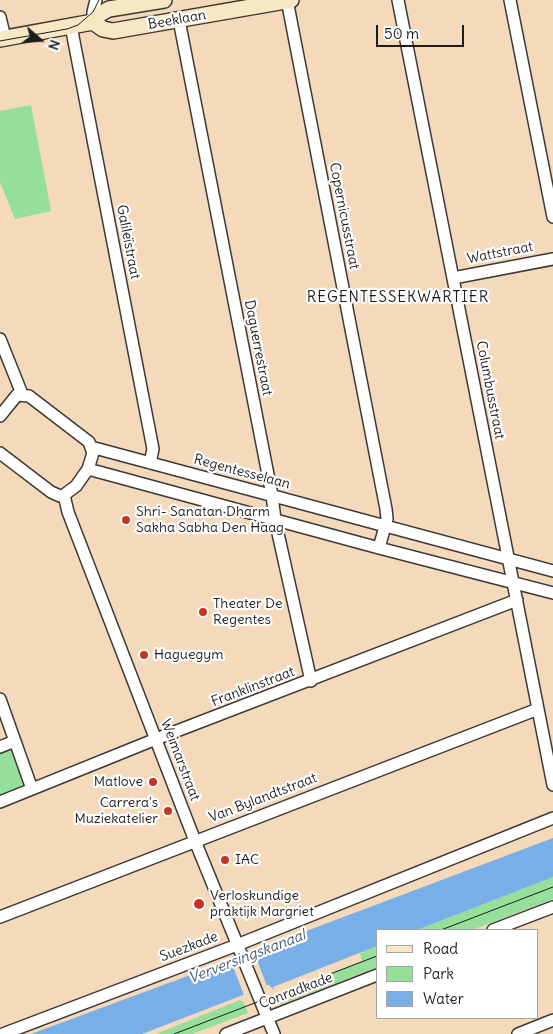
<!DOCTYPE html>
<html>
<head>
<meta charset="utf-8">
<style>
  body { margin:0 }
  #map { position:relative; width:553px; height:1034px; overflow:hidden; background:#f4d9bb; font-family:Delius,sans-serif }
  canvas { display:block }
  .legend { position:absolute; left:376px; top:929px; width:162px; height:90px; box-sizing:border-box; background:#fff; border:1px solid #a4a4a4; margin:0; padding:6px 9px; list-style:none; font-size:15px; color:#1c1c1c }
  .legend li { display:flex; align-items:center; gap:10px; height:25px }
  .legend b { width:25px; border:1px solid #a4a4a4 }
  .north { position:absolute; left:15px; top:15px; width:50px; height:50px; -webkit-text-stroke:4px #fff; paint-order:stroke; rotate:109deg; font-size:14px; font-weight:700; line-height:20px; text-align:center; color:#1c1c1c }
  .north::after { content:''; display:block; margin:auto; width:18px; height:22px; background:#1c1c1c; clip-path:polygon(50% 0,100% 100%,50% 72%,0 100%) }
  .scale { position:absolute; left:376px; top:25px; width:88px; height:22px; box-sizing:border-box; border:2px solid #1c1c1c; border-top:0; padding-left:6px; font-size:15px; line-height:18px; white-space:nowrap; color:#1c1c1c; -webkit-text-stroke:4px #fff; paint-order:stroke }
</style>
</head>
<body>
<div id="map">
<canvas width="553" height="1034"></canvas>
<ul class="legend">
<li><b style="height:6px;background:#f7e8c3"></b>Road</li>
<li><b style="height:14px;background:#95df9b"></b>Park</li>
<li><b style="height:14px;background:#79afe7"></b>Water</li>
</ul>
<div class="north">N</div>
<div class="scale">50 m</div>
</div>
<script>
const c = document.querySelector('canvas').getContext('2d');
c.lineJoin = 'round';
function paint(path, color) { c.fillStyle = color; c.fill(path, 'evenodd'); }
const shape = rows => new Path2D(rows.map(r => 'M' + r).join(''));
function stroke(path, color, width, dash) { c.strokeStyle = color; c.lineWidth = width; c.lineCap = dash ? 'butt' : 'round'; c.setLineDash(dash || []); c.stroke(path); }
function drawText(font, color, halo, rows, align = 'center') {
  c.font = font + ' Delius,sans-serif'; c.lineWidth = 4.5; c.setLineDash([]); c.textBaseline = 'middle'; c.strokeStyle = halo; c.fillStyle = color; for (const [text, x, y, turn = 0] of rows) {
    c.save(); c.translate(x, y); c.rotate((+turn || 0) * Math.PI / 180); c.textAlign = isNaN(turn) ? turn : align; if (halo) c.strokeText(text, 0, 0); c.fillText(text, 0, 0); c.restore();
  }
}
paint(shape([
  [31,105,51,211,15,219,0,182,0,111],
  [10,749,24,787,0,796,0,753],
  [553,877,553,899,472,930,417,930],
  [377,946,377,967,280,1005,276,995,362,961,360,953],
  [240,1000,244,1003,248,1013,192,1034,156,1034]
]), '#95df9b');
paint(shape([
  [553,838,553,877,417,930,377,930,377,946,273,987,274,990,269,985,266,985,245,993,243,995,243,999,156,1034,31,1034,228,961,231,964,234,964,254,956,256,954,256,950]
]), '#79afe7');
paint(shape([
  [255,955,267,986,244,995,232,964],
  [243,995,243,999,156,1034,142,1034]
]), '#f4d9bb');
const street = shape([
  [287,0,386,509,387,519,379,548],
  [398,0,553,785],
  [510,0,553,217],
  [0,17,5,38],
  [179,20,272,495,275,520,311,681],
  [93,22,93,12,96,0],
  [71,26,153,449,150,463],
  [453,278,553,259],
  [0,339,22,394],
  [0,416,17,395,29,396,89,442,93,453,88,469,76,486,64,495,60,496,51,492,0,453],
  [91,447,553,571],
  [88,469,379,548,553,593],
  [64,495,68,512,195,841,274,1034],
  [0,699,32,789],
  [0,747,15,741],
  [0,802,156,739,517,600],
  [0,917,538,709],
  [493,930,553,907],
  [3,1034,237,945,553,818],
  [226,1034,377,975],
  [518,1034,553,1020]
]);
const secondary = shape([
  [93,22,100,14,109,9,164,0],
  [0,39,93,22,103,29,113,31,291,0]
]);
stroke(street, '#3c3834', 14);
stroke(secondary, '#3c3834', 18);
stroke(street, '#fff', 11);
stroke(secondary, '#f7e8c3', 15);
stroke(shape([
  [0,41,67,29,78,25,93,12,99,0],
  [441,930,553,887],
  [174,1034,377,956]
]), '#1c1c1c', 1);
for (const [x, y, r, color] of [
  [126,520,5,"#c8321e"],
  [203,612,5,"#c8321e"],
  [144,655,5,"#c8321e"],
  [153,782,5,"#c8321e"],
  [168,811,5,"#c8321e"],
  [225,860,5,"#c8321e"],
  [199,904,6,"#c8321e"]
]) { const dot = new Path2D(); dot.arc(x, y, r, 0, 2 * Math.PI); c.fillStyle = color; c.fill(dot); stroke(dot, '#fff', 2); }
drawText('14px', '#1c1c1c', '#fff', [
  ["Beeklaan",177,20,-10],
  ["Copernicusstraat",344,216,79],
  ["Galileïstraat",128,242,79],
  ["Wattstraat",500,253,-11],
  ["Daguerrestraat",258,348,79],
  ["Columbusstraat",490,390,79],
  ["Regentesselaan",242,472,15],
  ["Franklinstraat",253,687,-21],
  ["Weimarstraat",180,760,69],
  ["Van Bylandtstraat",263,798,-21],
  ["Suezkade",189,947,-21],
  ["Conradkade",296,991,-21]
]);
drawText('14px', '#1c1c1c', '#fff', [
  ["Shri- Sanatan Dharm",136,512],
  ["Sakha Sabha Den Haag",136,528],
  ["Theater De",213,604],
  ["Regentes",213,620],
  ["Haguegym",154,655],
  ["Matlove",143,782,"right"],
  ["Carrera's",158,803,"right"],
  ["Muziekatelier",158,819,"right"],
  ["IAC",235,860],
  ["Verloskundige",210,896],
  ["praktijk Margriet",210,912]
], 'left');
c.letterSpacing = '1px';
drawText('15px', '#1c1c1c', '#fff', [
  ["REGENTESSEKWARTIER",398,298]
]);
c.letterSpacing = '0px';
drawText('italic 15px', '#465e77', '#fff', [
  ["Verversingskanaal",247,957,-21]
]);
</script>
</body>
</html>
